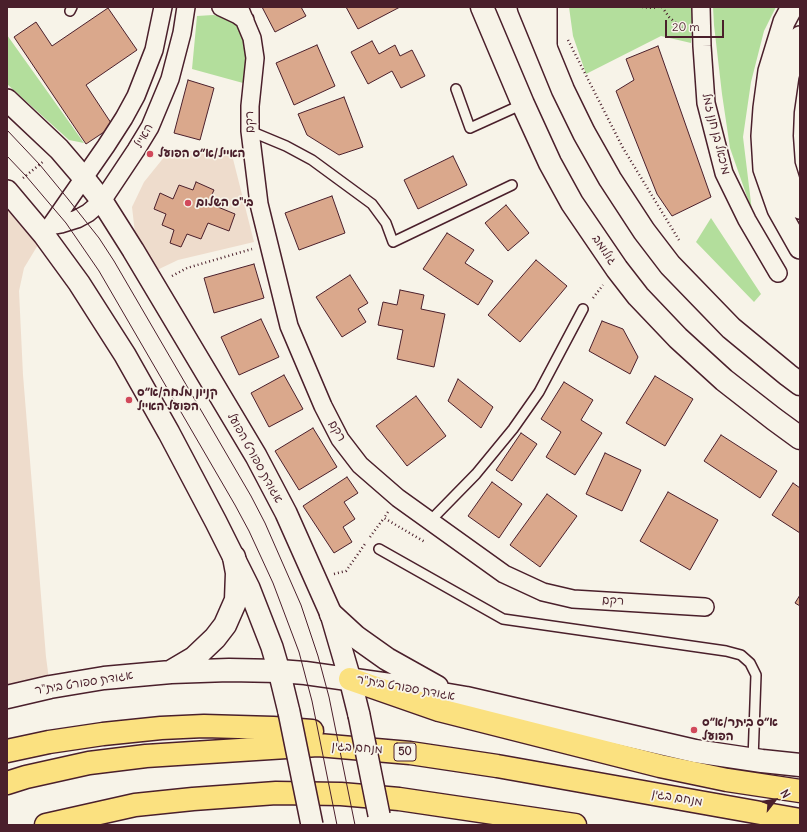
<!DOCTYPE html>
<html>
<head>
<meta charset="utf-8">
<style>
  body { margin:0 }
  #map { position:relative; width:807px; height:832px; overflow:hidden; background:#f7f3e8; font-family:Delius,sans-serif }
  canvas { display:block }
  .frame { position:absolute; inset:0; border:8px solid #4a1f2b; pointer-events:none }
  .north { position:absolute; left:755px; top:780px; width:40px; height:40px; -webkit-text-stroke:3px #f7f3e8; paint-order:stroke; rotate:59deg; font-size:11px; font-weight:700; line-height:16px; text-align:center; color:#4a1f2b }
  .north::after { content:''; display:block; margin:auto; width:14px; height:18px; background:#4a1f2b; clip-path:polygon(50% 0,100% 100%,50% 72%,0 100%) }
  .scale { position:absolute; left:665px; top:20px; width:59px; height:18px; box-sizing:border-box; border:2px solid #4a1f2b; border-top:0; padding-left:5px; font-size:12px; line-height:14px; white-space:nowrap; color:#4a1f2b; -webkit-text-stroke:3px #f7f3e8; paint-order:stroke }
</style>
</head>
<body>
<div id="map">
<canvas width="807" height="832"></canvas>
<div class="frame"></div>
<div class="north">N</div>
<div class="scale">20 m</div>
</div>
<script>
const c = document.querySelector('canvas').getContext('2d');
c.lineJoin = 'round';
function paint(path, color) { c.fillStyle = color; c.fill(path, 'evenodd'); }
const shape = rows => new Path2D(rows.map(r => 'M' + r).join(''));
function stroke(path, color, width, dash) { c.strokeStyle = color; c.lineWidth = width; c.lineCap = dash ? 'butt' : 'round'; c.setLineDash(dash || []); c.stroke(path); }
function drawText(font, color, halo, rows, align = 'center') {
  c.font = font + ' Delius,"Playpen Sans Hebrew",sans-serif'; c.lineWidth = 3.5; c.setLineDash([]); c.textBaseline = 'middle'; c.strokeStyle = halo; c.fillStyle = color; for (const [text, x, y, turn = 0] of rows) {
    c.save(); c.translate(x, y); c.rotate((+turn || 0) * Math.PI / 180); c.textAlign = isNaN(turn) ? turn : align; if (halo) c.strokeText(text, 0, 0); c.fillText(text, 0, 0); c.restore();
  }
}
paint(shape([
  [169,151,231,151,254,242,178,260,157,270,135,233,132,207,144,182],
  [7,191,44,235,24,268,19,291,23,375,46,657,50,687,7,696]
]), '#eedccc');
paint(shape([
  [569,7,691,7,693,15,691,43,661,36,586,74,573,36],
  [713,7,776,7,764,31,751,82,743,137,752,211,730,148,722,94,714,25],
  [213,15,228,17,237,22,243,30,247,50,243,83,192,69,197,16],
  [7,35,84,143,69,140,7,84],
  [711,218,761,294,754,302,696,242]
]), '#b3de9c');
const building = shape([
  [262,7,301,7,306,16,275,32,262,7],
  [346,7,400,7,358,29,346,7],
  [108,8,137,50,86,85,113,126,86,144,14,37,36,22,52,46,108,8],
  [372,41,379,54,395,45,400,56,412,50,425,76,401,88,392,71,368,84,351,52,372,41],
  [317,45,335,86,294,105,276,63,317,45],
  [658,46,711,197,672,216,657,194,616,91,634,80,626,59,658,46],
  [188,80,214,88,200,140,174,133,188,80],
  [344,97,363,147,339,155,307,135,298,114,344,97],
  [453,156,467,185,418,209,404,180,453,156],
  [196,182,214,190,208,203,235,214,229,231,208,223,201,239,187,234,181,247,170,243,174,230,162,225,166,214,154,209,160,193,173,199,179,185,193,190,196,182],
  [332,196,345,233,299,250,285,213,332,196],
  [506,205,529,233,508,251,485,223,506,205],
  [447,233,474,250,465,263,493,281,478,305,423,269,447,233],
  [536,260,567,286,520,342,488,315,536,260],
  [254,264,264,298,214,313,204,278,254,264],
  [350,275,368,303,358,309,366,322,342,337,316,297,350,275],
  [400,290,424,295,421,309,445,314,434,367,397,359,403,330,378,325,383,302,397,305,400,290],
  [261,319,279,357,239,375,221,337,261,319],
  [602,321,623,329,638,357,630,374,589,351,602,321],
  [284,375,303,409,269,427,251,393,284,375],
  [655,376,693,399,665,446,626,423,655,376],
  [458,379,493,407,481,428,448,401,458,379],
  [564,382,593,400,581,420,602,433,575,475,546,457,561,432,541,419,564,382],
  [416,396,446,436,407,466,376,426,416,396],
  [313,428,337,467,299,490,275,451,313,428],
  [521,433,537,444,512,481,496,470,521,433],
  [721,435,777,471,760,498,704,461,721,435],
  [605,453,641,470,622,511,586,494,605,453],
  [347,477,358,493,344,502,355,519,343,527,352,542,334,553,303,506,347,477],
  [492,482,522,504,499,538,468,516,492,482],
  [793,483,800,488,800,533,772,515,793,483],
  [668,492,718,520,690,570,640,541,668,492],
  [547,494,577,516,540,567,510,545,547,494],
  [800,595,800,606,795,603,800,595]
]);
paint(building, '#daa88c');
stroke(building, '#4a1f2b', 1);
const service = shape([
  [70,11,72,7],
  [456,89,470,128,523,104],
  [250,131,286,146,312,160,372,204,386,223,393,242,512,185],
  [430,521,476,474,513,429,539,392,583,309],
  [379,549,503,619,726,651,741,655,750,663,756,675,753,760]
]);
const minor = shape([
  [221,7,238,15,245,20],
  [239,7,252,38,255,58,250,106,250,131,259,204,289,326,323,406,340,439,360,465,398,498,504,574,543,592,573,599,705,607],
  [548,7,548,47],
  [701,7,702,46,706,103,724,173,747,220,778,273],
  [50,226,61,224,77,219,88,213,102,201,136,150,150,127,170,79,182,33,186,7],
  [47,231,106,146,124,118,136,96,154,50,163,7]
]);
const tertiary = shape([
  [792,7,784,22,769,71,764,108,762,136,764,169,778,209,800,248],
  [800,37,788,76,783,111,782,136,784,165,795,200,800,208],
  [7,100,59,149,83,177,102,201,133,250,256,456,286,513,331,614,350,679,359,715],
  [7,191,44,235,79,283,125,355,169,433,216,522,249,588,272,647,279,671,289,712]
]);
const secondary = shape([
  [482,7,523,104,550,163,572,203,617,269,638,296,678,338,724,380,774,419,800,438],
  [529,7,563,90,584,133,610,179,644,231,670,265,731,328,788,375,800,384],
  [331,614,356,637,387,659,437,687],
  [172,671,194,658,215,638,225,625,236,600,237,573,234,557],
  [7,697,50,687,104,678,171,672,229,670,279,671,305,673,390,685,466,698,695,751,762,761,800,765]
]);
const motorway = shape([
  [350,679,439,710,660,766,727,780,800,791],
  [7,751,49,742,103,734,161,728,204,726,273,728,312,731],
  [7,783,26,777,89,763,146,756,318,745,410,753,497,766,800,820],
  [46,825,135,805,193,799,276,793,341,794,399,799,575,825]
]);
stroke(service, '#4a1f2b', 12);
stroke(minor, '#4a1f2b', 20);
stroke(tertiary, '#4a1f2b', 24);
stroke(secondary, '#4a1f2b', 25);
stroke(motorway, '#4a1f2b', 25);
stroke(shape([
  [642,7,653,8,658,7],
  [662,7,669,17,684,30],
  [568,40,623,148,679,240],
  [23,178,44,161],
  [172,276,187,268,252,249],
  [593,298,603,285],
  [388,512,384,518,425,542],
  [370,537,384,518],
  [334,574,346,571,365,544]
]), '#4a1f2b', 2.5, [1, 3]);
stroke(service, '#f7f3e8', 9);
stroke(minor, '#f7f3e8', 17);
stroke(tertiary, '#f7f3e8', 21);
stroke(secondary, '#f7f3e8', 22);
stroke(motorway, '#fbe180', 22);
stroke(shape([
  [7,130,40,165,68,199,99,238,114,261,251,496,265,523,301,605,318,656,329,697,355,825],
  [7,156,26,176,66,223,99,271,235,505,249,531,273,583,299,652,312,701,337,825]
]), '#4a1f2b', 1);
const tertiaryBridge = shape([
  [289,712,312,825],
  [359,715,379,815]
]);
stroke(tertiaryBridge, '#4a1f2b', 24, []);
stroke(tertiaryBridge, '#f7f3e8', 21);
for (const [x, y, r, color] of [
  [150,154,4,"#d1495b"],
  [188,203,4,"#d1495b"],
  [129,400,4,"#d1495b"],
  [694,730,4,"#d1495b"]
]) { const dot = new Path2D(); dot.arc(x, y, r, 0, 2 * Math.PI); c.fillStyle = color; c.fill(dot); stroke(dot, '#f7f3e8', 1.5); }
for (const [x, y, w] of [
  [405,752,22]
]) { const box = new Path2D(); box.roundRect(x - w / 2, y - 9, w, 18, 3); c.fillStyle = '#f7f3e8'; c.fill(box); stroke(box, '#4a1f2b', 1); }
drawText('bold 11px', '#4a1f2b', null, [
  ["50",405,752]
]);
drawText('12px', '#4a1f2b', '#f7f3e8', [
  ["רקם",250,122,-91],
  ["מיכאל בן חנן זמל",716,134,76],
  ["האייל",144,136,-61],
  ["גולומב",604,250,56],
  ["רקם",337,431,60],
  ["אגודת ספורט הפועל",255,458,61],
  ["רקם",613,601,3],
  ["אגודת ספורט בית\"ר",84,683,-9],
  ["אגודת ספורט בית\"ר",406,688,10],
  ["מנחם בגין",357,748,4],
  ["מנחם בגין",677,798,10]
]);
drawText('bold 12px', '#4a1f2b', '#f7f3e8', [
  ["האייל/א״ס הפועל",158,154],
  ["בי\"ס השלום",196,203],
  ["קניון מלחה/א״ס",137,393],
  ["הפועל האייל",137,407],
  ["א״ס ביתר/א״ס",702,723],
  ["הפועל",702,737]
], 'left');
</script>
</body>
</html>
